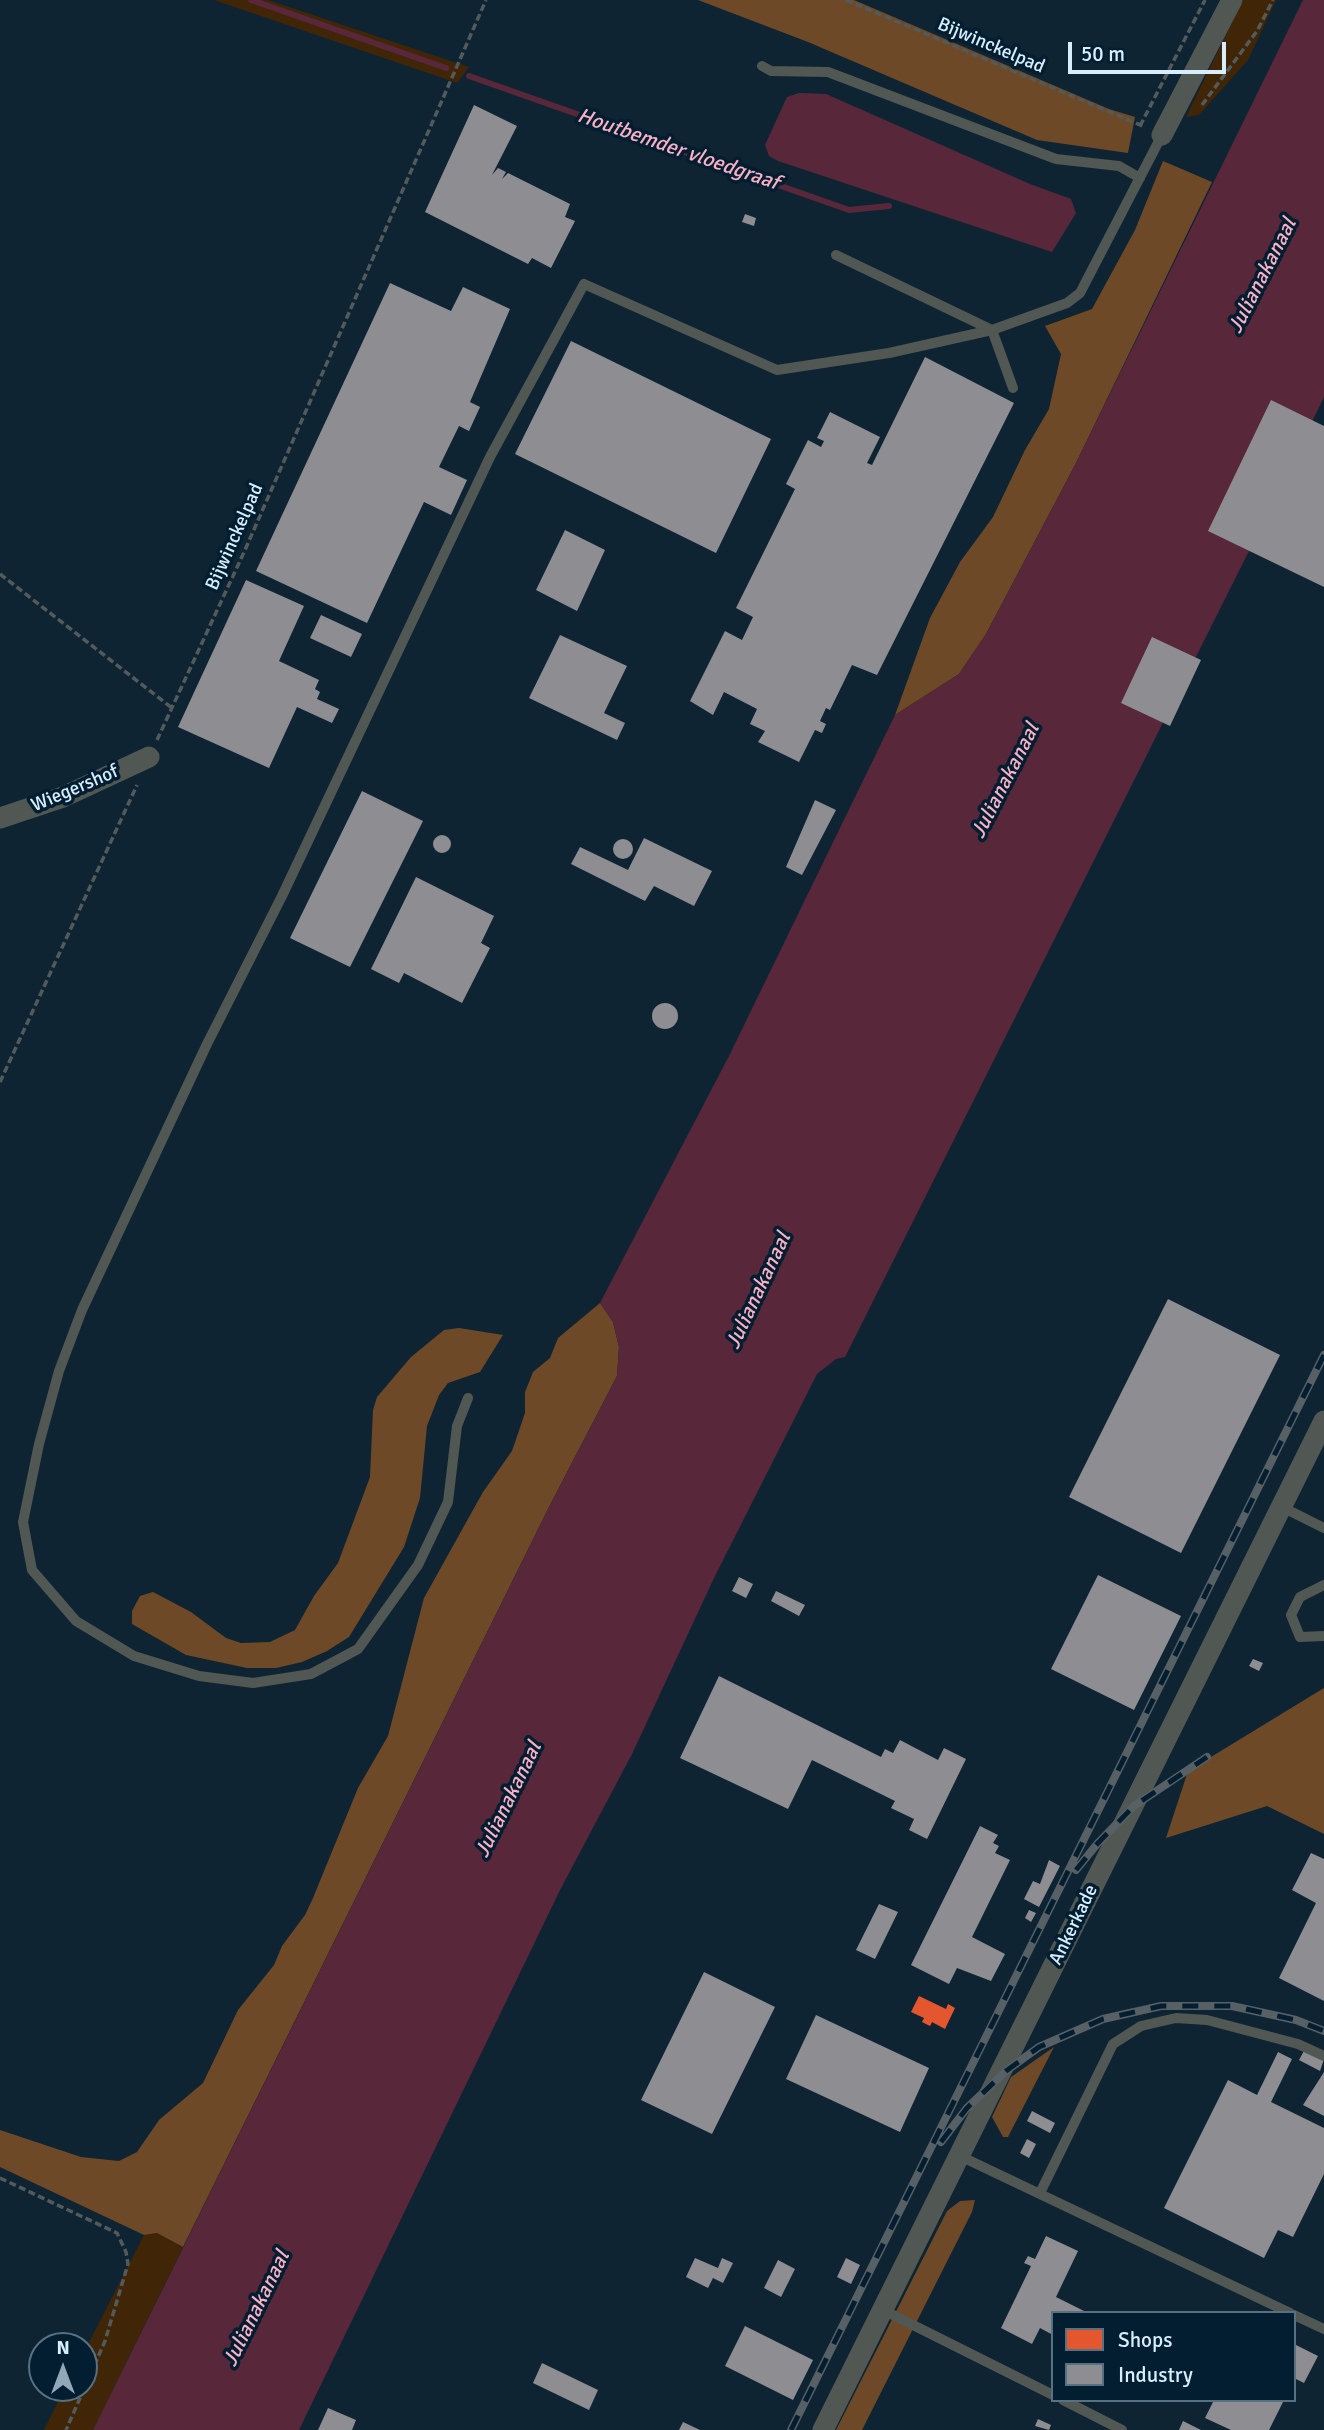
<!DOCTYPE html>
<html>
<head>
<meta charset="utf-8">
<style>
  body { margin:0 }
  #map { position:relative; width:1324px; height:2430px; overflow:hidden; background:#0f2433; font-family:Signika,sans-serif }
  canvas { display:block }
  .legend { position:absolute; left:1051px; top:2311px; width:245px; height:91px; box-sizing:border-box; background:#031e30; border:2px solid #587182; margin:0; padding:9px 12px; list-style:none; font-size:21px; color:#d8eefe }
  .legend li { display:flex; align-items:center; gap:14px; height:35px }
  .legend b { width:35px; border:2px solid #587182 }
  .north { position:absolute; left:28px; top:2332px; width:70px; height:70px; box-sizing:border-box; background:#031e30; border:2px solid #587182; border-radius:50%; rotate:0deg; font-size:19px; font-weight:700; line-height:28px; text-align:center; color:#d8eefe }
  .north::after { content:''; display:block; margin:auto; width:24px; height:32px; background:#92a7b7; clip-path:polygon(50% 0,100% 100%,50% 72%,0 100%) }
  .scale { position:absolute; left:1068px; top:42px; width:158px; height:32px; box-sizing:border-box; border:4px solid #d8eefe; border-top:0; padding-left:9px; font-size:21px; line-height:24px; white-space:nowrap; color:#d8eefe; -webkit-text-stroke:5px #031e30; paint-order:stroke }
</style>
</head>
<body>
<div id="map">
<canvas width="1324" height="2430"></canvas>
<ul class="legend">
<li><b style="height:19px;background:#e4572e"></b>Shops</li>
<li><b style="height:19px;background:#8d8d92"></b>Industry</li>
</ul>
<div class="north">N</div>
<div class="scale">50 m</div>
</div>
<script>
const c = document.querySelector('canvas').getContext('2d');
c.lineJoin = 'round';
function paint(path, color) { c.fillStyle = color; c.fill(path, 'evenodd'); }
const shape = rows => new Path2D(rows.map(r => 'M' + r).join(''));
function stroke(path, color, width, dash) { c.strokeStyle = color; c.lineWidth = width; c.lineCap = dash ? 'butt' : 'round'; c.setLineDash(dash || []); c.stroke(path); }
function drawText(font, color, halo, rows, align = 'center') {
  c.font = font + ' Signika,sans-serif'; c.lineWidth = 7; c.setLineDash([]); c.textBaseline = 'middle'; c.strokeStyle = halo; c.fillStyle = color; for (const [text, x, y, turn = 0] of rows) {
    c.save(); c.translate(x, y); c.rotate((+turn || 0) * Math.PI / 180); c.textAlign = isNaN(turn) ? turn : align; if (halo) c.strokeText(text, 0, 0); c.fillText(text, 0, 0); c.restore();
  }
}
paint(shape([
  [214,0,268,0,469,67,457,83],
  [1243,0,1276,0,1248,60,1199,115,1186,117],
  [157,2233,183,2247,93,2430,44,2430,65,2388,84,2388,84,2352,144,2235]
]), '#412507');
paint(shape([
  [698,0,854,0,1109,109,1135,117,1128,153,1037,140,808,42],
  [1163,161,1212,182,1076,463,986,634,959,674,895,715,930,618,960,562,993,517,1025,450,1049,409,1061,354,1045,326,1092,309,1135,230],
  [600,1303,613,1322,619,1347,617,1376,550,1505,183,2247,157,2233,144,2235,0,2167,0,2130,81,2157,119,2161,137,2152,159,2120,203,2083,238,2010,274,1965,282,1946,305,1915,313,1898,358,1788,388,1736,424,1598,483,1492,512,1451,525,1413,525,1392,533,1372,550,1358,558,1338],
  [459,1328,503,1335,480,1372,448,1383,439,1395,427,1426,420,1498,404,1547,349,1637,327,1651,302,1662,276,1668,247,1668,186,1655,132,1624,132,1611,140,1596,153,1592,191,1612,226,1638,241,1643,270,1642,295,1630,314,1596,338,1563,370,1477,373,1410,377,1397,411,1357,444,1330],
  [1324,1688,1324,1834,1267,1806,1166,1838,1188,1771],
  [1054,2047,1008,2137,1003,2137,992,2117,1011,2077],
  [975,2200,972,2212,862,2430,836,2430,947,2211,960,2201]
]), '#6d4927');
paint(shape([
  [1303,0,1324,0,1324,397,1246,557,845,1357,836,1359,817,1374,714,1578,632,1754,560,1890,299,2430,93,2430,550,1505,617,1376,619,1347,613,1322,600,1303,729,1056,895,715,959,674,986,634,1076,463],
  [799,93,826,94,1030,184,1071,199,1076,213,1052,252,778,161,769,156,765,145,787,97]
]), '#58283a');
paint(shape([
  [919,1996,946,2009,948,2004,955,2008,945,2029,932,2022,930,2026,922,2022,924,2018,911,2012]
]), '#e4572e');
paint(shape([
  [474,105,517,126,492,175,498,168,506,172,502,179,508,173,570,204,565,217,575,221,551,268,532,258,528,264,425,212],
  [745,214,756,218,754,226,742,222],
  [390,283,451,311,463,287,510,309,470,402,480,407,469,431,459,426,439,467,467,480,451,515,424,502,367,623,256,571],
  [571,341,771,439,716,553,515,454],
  [925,357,1014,403,877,675,852,665,830,710,826,708,820,721,826,724,822,733,815,730,799,762,758,742,765,731,750,724,757,709,724,692,713,715,690,701,725,631,742,640,753,617,736,608,795,489,786,484,808,440,821,447,824,441,817,438,830,412,880,437,867,463,872,465],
  [1271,400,1324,426,1324,587,1208,531],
  [565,530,605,550,577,611,536,590],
  [246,580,304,606,279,661,319,680,315,689,320,692,317,699,339,709,332,723,297,707,269,768,178,727],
  [321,615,362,634,351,657,310,638],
  [560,635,627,666,604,713,625,723,617,740,529,698],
  [1152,637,1201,660,1170,726,1121,703],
  [362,791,423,821,350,967,290,938],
  [815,800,836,810,802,875,786,867],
  '433 844a9 9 0 1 1 18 0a9 9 0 1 1-18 0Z',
  [644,838,712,871,694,906,654,886,645,901,571,864,580,847,628,870],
  '613 849a10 10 0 1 1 20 0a10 10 0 1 1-20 0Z',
  [416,877,494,916,481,943,490,948,462,1003,404,973,399,983,371,969],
  '652 1016a13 13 0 1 1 26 0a13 13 0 1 1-26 0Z',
  [1168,1299,1280,1355,1181,1553,1069,1497],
  [1098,1575,1181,1616,1134,1710,1051,1669],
  [739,1577,753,1584,746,1598,732,1591],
  [776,1591,805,1605,799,1616,771,1601],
  [1253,1659,1263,1663,1259,1671,1249,1666],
  [719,1676,881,1757,885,1749,893,1753,900,1740,938,1760,944,1748,966,1759,927,1839,909,1830,914,1819,891,1808,895,1801,812,1760,788,1809,680,1758],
  [980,1826,998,1835,993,1843,999,1846,995,1853,1010,1860,972,1937,1005,1954,991,1981,957,1968,949,1984,911,1965],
  [1311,1853,1324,1859,1324,2001,1279,1978,1316,1903,1292,1890],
  [1049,1860,1060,1866,1039,1907,1024,1899,1033,1881,1040,1884],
  [879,1904,898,1912,875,1959,856,1950],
  [1029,1910,1036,1913,1031,1922,1025,1918],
  [704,1972,775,2007,712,2134,641,2100],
  [816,2015,929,2068,900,2132,786,2079],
  [1305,2049,1324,2059,1320,2071,1299,2060],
  [1278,2052,1292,2059,1271,2102,1324,2128,1324,2174,1293,2237,1278,2230,1264,2258,1164,2208,1228,2080,1257,2095],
  [1324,2072,1324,2116,1303,2105],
  [1032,2111,1055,2123,1050,2133,1027,2121],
  [1027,2139,1036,2144,1029,2158,1020,2153],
  [1046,2236,1078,2251,1056,2297,1088,2313,1053,2313,1053,2335,1040,2328,1032,2344,1001,2328,1031,2266,1024,2263,1028,2256,1035,2259],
  [695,2258,718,2268,722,2258,733,2263,723,2283,713,2278,708,2288,686,2277],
  [846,2258,860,2265,851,2284,837,2277],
  [778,2260,795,2269,781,2297,764,2288],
  [745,2326,813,2360,793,2400,725,2366],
  [1296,2345,1318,2356,1304,2383,1294,2378],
  [542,2363,598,2390,589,2410,533,2383],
  [1214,2400,1284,2400,1269,2430,1231,2430,1205,2418],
  [328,2408,356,2420,352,2430,318,2430],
  [1038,2419,1051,2425,1049,2430,1035,2426],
  [1183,2421,1201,2430,1179,2430],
  [683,2422,700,2430,679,2430]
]), '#8d8d92');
stroke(shape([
  [251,0,446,68],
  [469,76,849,210,889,206]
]), '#58283a', 6);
stroke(shape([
  [846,0,1145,127],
  [1202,105,1257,31,1273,0],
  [1140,126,1205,0],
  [0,574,172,708],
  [157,740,245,550,486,0],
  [0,1082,137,785],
  [0,2178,117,2233,126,2252,128,2264,105,2341,66,2430]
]), '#525a5b', 3.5, [7, 3.5]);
stroke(shape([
  [762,66,771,71,828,72,1056,159,1119,166,1140,178],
  [836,255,992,330,1013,388],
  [468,1398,457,1426,448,1502,418,1565,358,1649,311,1674,253,1683,199,1676,134,1656,76,1621,32,1570,23,1522,39,1444,59,1371,82,1310,207,1044,282,896,490,457,584,284,777,370,889,353,992,330,1067,303,1080,293,1162,135],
  [1282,1507,1324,1528],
  [1324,1585,1300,1597,1291,1615,1300,1637,1324,1636],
  [960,2156,1290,2313],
  [1040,2193,1113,2044,1141,2026,1176,2018,1207,2020,1298,2044,1324,2056],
  [883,2310,1053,2395],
  [1294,2315,1324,2329],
  [1063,2400,1122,2430]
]), '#515753', 10);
stroke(shape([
  [1162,135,1232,0],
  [0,818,63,797,149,757],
  [823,2430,1324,1421]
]), '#515753', 21);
const rail = shape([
  [1076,1870,1098,1843,1134,1806,1207,1757],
  [941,2142,967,2108,1006,2071,1039,2047,1103,2019,1161,2006,1232,2006,1296,2020,1324,2031],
  [791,2430,1324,1355]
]);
stroke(rail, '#566065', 8);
stroke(rail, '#031e30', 5, [16]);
drawText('19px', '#d8eefe', '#031e30', [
  ["Bijwinckelpad",991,46,23],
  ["Bijwinckelpad",235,537,-66],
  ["Wiegershof",75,789,-23],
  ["Ankerkade",1074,1925,-64]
]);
drawText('italic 21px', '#fbb0c5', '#031e30', [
  ["Houtbemder vloedgraaf",678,150,19],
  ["Julianakanaal",1263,276,-63],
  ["Julianakanaal",1006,781,-63],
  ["Julianakanaal",759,1291,-65],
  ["Julianakanaal",509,1800,-64],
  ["Julianakanaal",257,2309,-64]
]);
</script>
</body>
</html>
